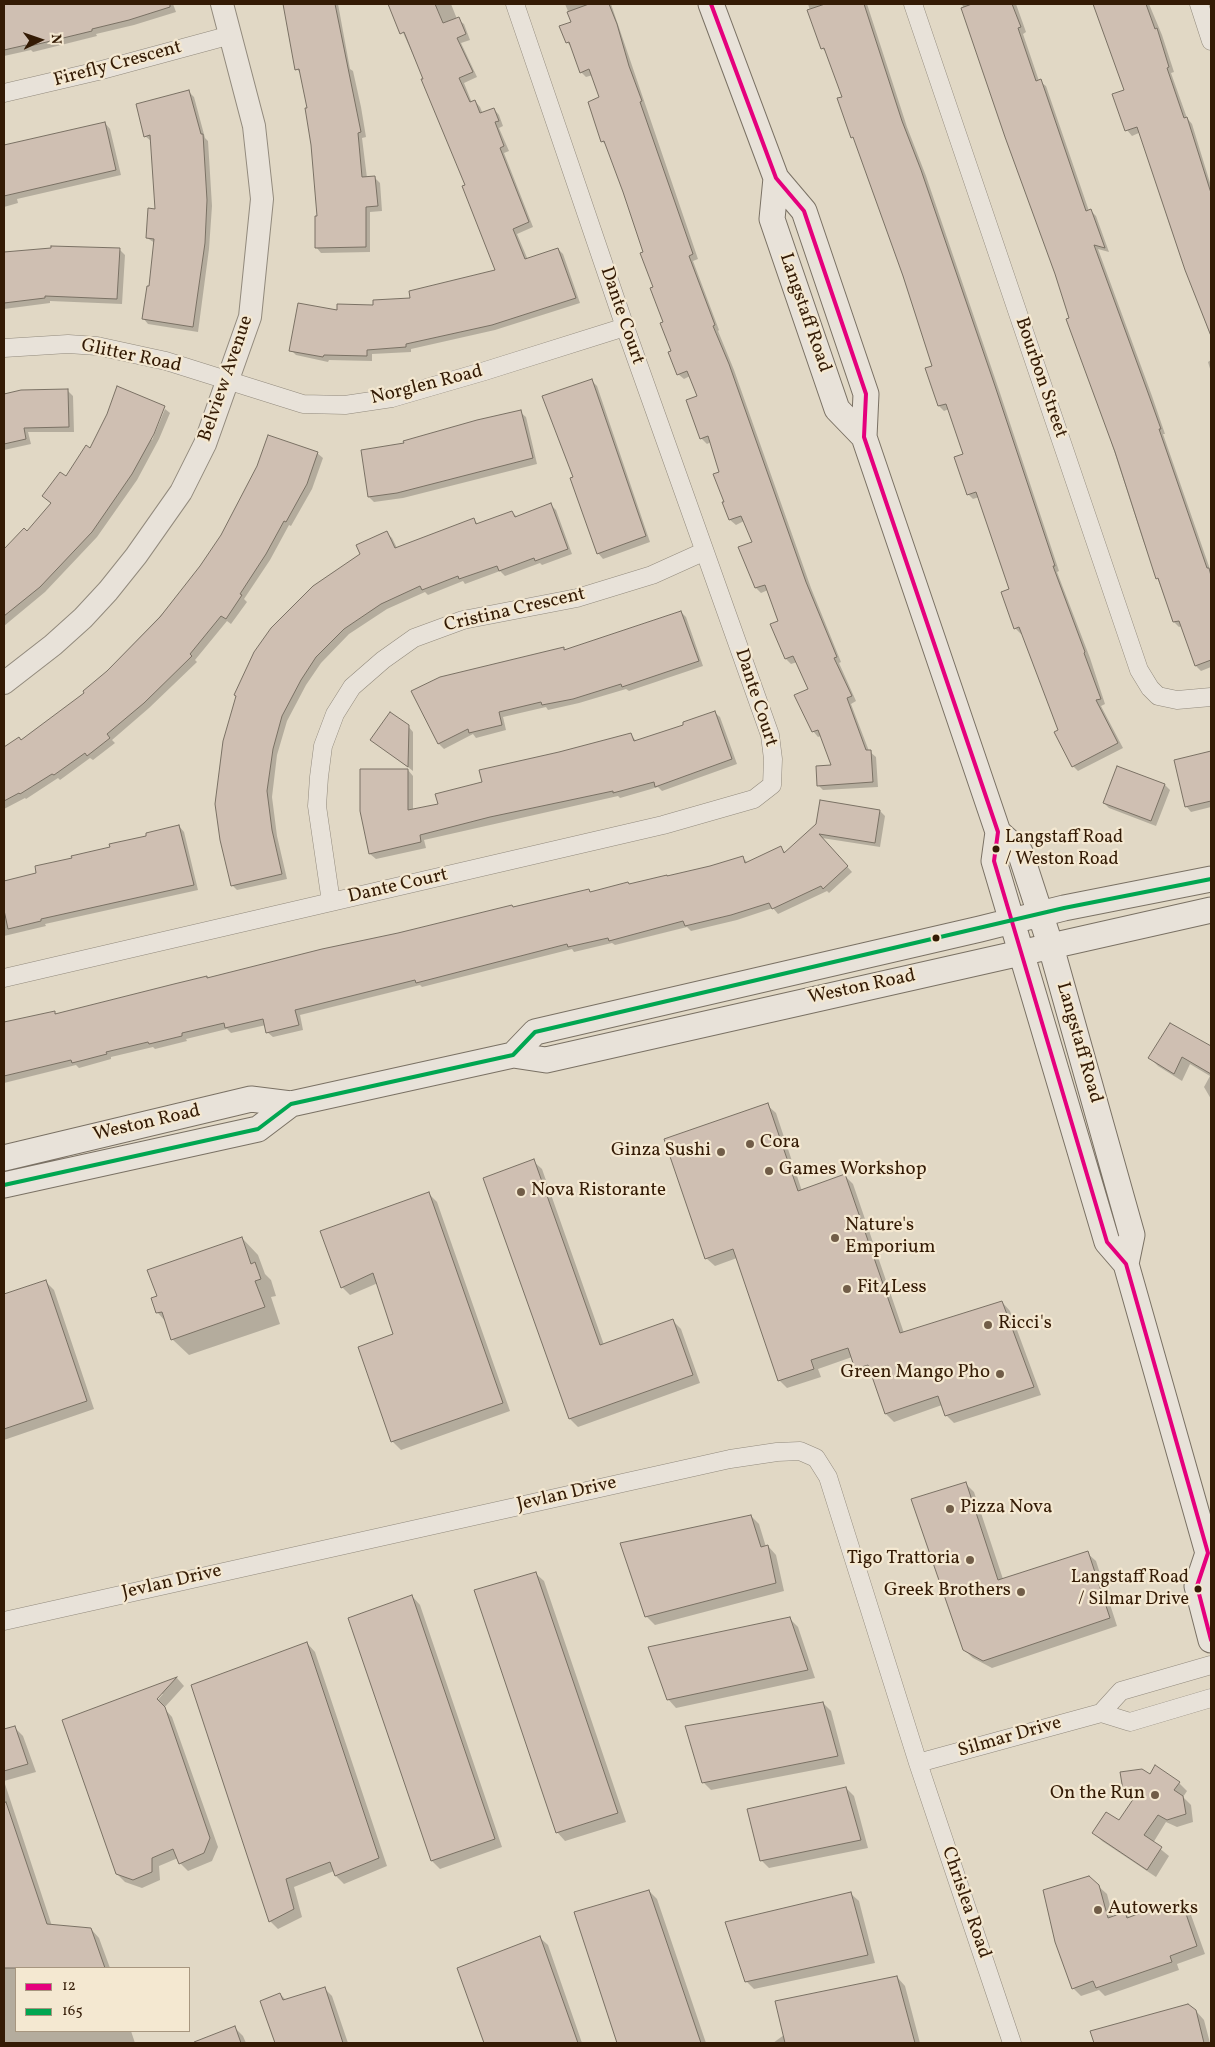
<!DOCTYPE html>
<html>
<head>
<meta charset="utf-8">
<style>
  body { margin:0 }
  #map { position:relative; width:1215px; height:2047px; overflow:hidden; background:#e1d8c5; font-family:Vollkorn,serif }
  canvas { display:block }
  .frame { position:absolute; inset:0; border:5px solid #341b05; pointer-events:none }
  .legend { position:absolute; left:15px; top:1967px; width:175px; height:65px; box-sizing:border-box; background:#f4e8d1; border:1px solid #a7967f; margin:0; padding:6px 9px; list-style:none; font-size:15px; color:#341b05 }
  .legend li { display:flex; align-items:center; gap:10px; height:25px }
  .legend b { width:25px; border:1px solid #a7967f }
  .north { position:absolute; left:15px; top:15px; width:50px; height:50px; -webkit-text-stroke:4px #f4e8d1; paint-order:stroke; rotate:87deg; font-size:14px; font-weight:700; line-height:20px; text-align:center; color:#341b05 }
  .north::after { content:''; display:block; margin:auto; width:18px; height:22px; background:#341b05; clip-path:polygon(50% 0,100% 100%,50% 72%,0 100%) }
</style>
</head>
<body>
<div id="map">
<canvas width="1215" height="2047"></canvas>
<div class="frame"></div>
<ul class="legend">
<li><b style="height:6px;background:#e5007d"></b>12</li>
<li><b style="height:6px;background:#00a651"></b>165</li>
</ul>
<div class="north">N</div>
</div>
<script>
const c = document.querySelector('canvas').getContext('2d');
c.lineJoin = 'round';
function paint(path, color) { c.fillStyle = color; c.fill(path, 'evenodd'); }
const shape = rows => new Path2D(rows.map(r => 'M' + r).join(''));
function stroke(path, color, width, dash) { c.strokeStyle = color; c.lineWidth = width; c.lineCap = dash ? 'butt' : 'round'; c.setLineDash(dash || []); c.stroke(path); }
function drawText(font, color, halo, rows, align = 'center') {
  c.font = font + ' Vollkorn,serif'; c.lineWidth = 4.5; c.setLineDash([]); c.textBaseline = 'middle'; c.strokeStyle = halo; c.fillStyle = color; for (const [text, x, y, turn = 0] of rows) {
    c.save(); c.translate(x, y); c.rotate((+turn || 0) * Math.PI / 180); c.textAlign = isNaN(turn) ? turn : align; if (halo) c.strokeText(text, 0, 0); c.fillText(text, 0, 0); c.restore();
  }
}
paint(shape([
  [4,4,173,4,176,12,134,25,96,34,97,36,33,52,31,50,4,56],
  [283,4,338,4,350,69,353,71,361,107,366,137,362,138,367,178,374,177,380,183,382,211,370,212,370,252,321,253,316,247,318,217,309,109,301,74,297,69],
  [390,4,451,4,457,19,464,24,470,40,461,43,477,77,464,83,472,103,475,101,480,107,483,114,494,109,499,115,503,126,499,128,509,151,504,153,533,227,517,234,528,260,558,249,563,254,580,303,495,330,411,349,411,352,372,354,372,361,329,360,328,362,296,355,291,350,338,312,412,299,496,271,466,186,424,79],
  [565,4,611,4,698,259,693,261,719,330,718,331,734,370,811,588,841,662,839,663,856,701,851,704,869,751,876,757,878,787,823,790,818,785,832,766,821,736,818,737,813,731,809,689,797,662,791,664,786,659,772,625,780,622,768,590,761,593,756,588,753,543,744,521,736,525,730,520,724,503,726,502,721,473,711,442,707,444,701,438,698,397,690,376,684,379,678,374,645,252,607,146,602,141,601,98,593,75,586,77,581,72,572,48,567,42,573,23],
  [808,4,867,4,907,127,926,176,1000,393,1059,571,1057,572,1090,658,1105,704,1101,706,1123,748,1078,771,1073,766,1023,633,1021,634,1015,628,1011,590,979,497,973,499,968,494,965,455,949,409,944,411,939,406,926,369,933,366,844,98,827,53,822,48],
  [962,4,1016,4,1026,32,1023,34,1039,81,1046,86,1089,211,1091,211,1096,216,1109,252,1098,249,1152,396,1165,434,1163,434,1211,572,1211,667,1201,671,1196,666,1182,626,1179,627,1174,622,1143,540,1071,318,1006,136],
  [1094,4,1149,4,1162,35,1174,72,1171,73,1187,118,1192,124,1211,186,1211,337,1169,223,1141,132,1132,136,1127,130,1125,91],
  [189,92,194,97,205,138,208,141,212,206,209,249,198,332,148,324,143,318,151,288,155,243,147,238,157,210,151,141,145,136],
  [105,123,110,129,121,175,17,199,18,203,4,207,4,146],
  [120,250,125,255,122,304,50,301,50,303,4,309,4,253],
  [1211,360,1211,372,1208,362],
  [592,381,597,386,650,542,603,559,598,553,574,478],
  [117,388,165,408,163,408,150,439,152,440,165,409,170,413,159,439,137,480,97,537,45,592,4,626,4,557,9,553,5,549,24,530,27,533,52,504,44,496,60,474,66,478,87,447,90,449,108,415],
  [21,391,68,391,73,396,74,432,28,432,31,444,4,450,4,395],
  [520,412,526,417,537,464,403,498,374,502,369,497,405,445],
  [317,453,323,458,312,489,291,526,289,525,270,560,244,599,247,602,231,624,227,621,195,660,197,662,149,708,112,740,115,743,93,760,90,758,60,780,58,778,26,799,25,798,4,809,4,747,19,738,22,741,86,693],
  [551,505,556,510,572,554,542,565,540,563,505,576,500,571,465,584,463,581,428,595,425,592,387,609,349,634,321,663,306,685,287,721,277,755,272,797,277,836,287,879,237,890,232,885,216,804,362,554,387,533,392,538,397,548,473,519,478,524,512,512,517,517],
  [681,612,686,617,703,666,629,691,626,689,579,703,548,710,546,707,503,717,506,730,476,738,473,734,444,749,439,744,413,692,563,648,566,651],
  [714,712,720,717,737,764,662,791,658,787,620,798,618,796,424,840,426,848,376,859,370,854,408,770,413,776,413,810,439,804,483,783,560,754,631,735,637,742,685,725],
  [408,726,413,732,413,771,372,740],
  [1211,752,1211,807,1191,812,1186,806,1176,761],
  [1165,785,1170,790,1156,826,1109,808,1104,803],
  [821,802,880,811,885,816,880,847,822,838,852,872,829,893,827,891,778,914,773,908,737,920,691,931,687,927,615,945,612,943,574,952,572,949,422,987,420,985,300,1015,303,1030,273,1037,267,1032,266,1025,231,1033,227,1029,186,1039,187,1041,155,1049,153,1047,111,1057,111,1059,79,1068,76,1065,4,1083,4,1024,54,1012,57,1015,589,890,591,893,668,878,742,857,748,863,780,847,786,853,817,825],
  [179,826,184,832,198,890,45,924,46,926,4,936,4,881,38,874,73,859],
  [1170,1025,1211,1048,1211,1099,1204,1087,1210,1076,1190,1064,1182,1081,1158,1066,1150,1058],
  [767,1105,776,1113,802,1191,845,1176,853,1184,904,1333,1002,1302,1010,1311,1041,1395,954,1423,946,1415,942,1405,894,1422,886,1414,872,1374,864,1377,856,1368,852,1357,818,1369,821,1377,787,1388,779,1380,737,1258,715,1266,706,1258],
  [533,1161,542,1169,604,1345,673,1321,681,1329,700,1383,578,1427,570,1419,484,1178],
  [429,1194,437,1202,510,1411,401,1450,393,1442,360,1348,394,1334,378,1283,350,1295,342,1287],
  [242,1238,258,1255,265,1274,271,1280,276,1296,271,1297,280,1324,189,1355,172,1339,166,1322,158,1313,153,1299,158,1297],
  [46,1282,54,1290,94,1409,4,1440,4,1296],
  [965,1483,974,1492,1003,1579,1087,1553,1096,1561,1117,1626,992,1668,973,1658,964,1650],
  [751,1516,759,1524,766,1547,768,1546,776,1555,784,1591,655,1625,646,1616],
  [535,1573,544,1581,626,1822,565,1841,557,1832],
  [412,1596,420,1605,502,1847,440,1869,432,1861,349,1619],
  [790,1619,798,1627,815,1678,676,1708,668,1699],
  [307,1643,315,1652,387,1866,344,1884,336,1876,334,1871,294,1887,302,1917,278,1929,270,1921],
  [177,1678,184,1686,164,1708,172,1717,218,1847,212,1861,188,1871,180,1863,178,1858,159,1866,160,1880,142,1888,125,1882,117,1874,64,1721],
  [160,1694,163,1694,154,1704],
  [823,1703,831,1711,845,1764,711,1790,703,1782],
  [15,1728,23,1736,36,1772,4,1781,52,1926,91,1929,99,1938,110,1968,16,1968,16,2031,131,2031,135,2043,4,2043,4,1730],
  [1150,1775,1179,1783,1187,1791,1183,1797,1191,1805,1193,1822,1177,1827,1166,1822,1153,1843,1169,1856,1156,1877,1102,1841,1094,1833,1119,1822,1134,1799,1124,1789],
  [846,1788,854,1796,868,1848,769,1868,761,1860],
  [1098,1886,1107,1894,1113,1917,1125,1913,1130,1918,1157,1909,1162,1914,1183,1907,1191,1915,1205,1954,1177,1964,1179,1970,1105,1996,1099,1990,1081,1996,1073,1988],
  [649,1891,657,1899,706,2043,618,2043,576,1913],
  [850,1893,859,1901,875,1963,754,1989,746,1981],
  [539,1937,548,1945,582,2043,486,2043,459,1968],
  [897,1977,905,1986,920,2043,773,2043,784,2035],
  [324,1988,332,1996,348,2043,276,2043,262,2001,280,1994,286,2000],
  [1196,2011,1204,2020,1210,2043,1095,2043,1092,2032],
  [235,2028,243,2036,246,2043,194,2043]
]), '#0003');
const building = shape([
  [4,4,170,4,170,7,129,20,92,29,92,31,26,47,26,45,4,50,4,4],
  [283,4,335,4,361,132,358,133,362,177,375,176,378,206,366,207,366,247,315,248,315,216,317,216,311,145,305,108,307,108,299,69,295,70,283,4],
  [388,4,435,4,443,23,459,17,466,34,457,38,473,72,459,78,470,102,475,100,480,113,494,108,499,121,495,122,504,146,500,148,529,222,513,229,525,259,558,248,576,298,492,325,406,344,406,347,367,350,367,356,324,355,323,357,289,351,298,303,337,310,337,304,373,305,373,300,410,298,409,291,495,270,462,186,465,185,421,79,423,79,404,32,400,34,388,4],
  [589,4,609,4,617,24,629,66,642,101,640,102,693,254,689,256,715,325,713,326,729,364,806,582,837,657,834,658,852,696,847,698,866,750,871,750,873,782,817,786,816,766,831,765,818,730,812,732,794,695,808,689,793,656,785,659,770,624,778,621,765,585,755,588,738,547,752,542,741,516,729,520,722,502,724,502,713,474,719,472,708,436,700,439,686,400,697,396,687,371,677,375,668,352,671,351,660,323,663,322,650,288,653,287,640,253,643,252,623,192,604,141,601,142,588,102,599,97,589,69,580,73,569,42,566,43,559,26,571,22,567,12,589,4],
  [825,4,864,4,902,121,921,170,995,386,1055,566,1053,566,1085,652,1084,653,1101,699,1096,700,1118,743,1072,767,1054,732,1058,730,1019,627,1014,629,1001,592,1009,589,976,492,967,495,954,457,963,454,946,404,938,406,925,368,932,366,903,276,853,137,851,138,837,98,842,97,824,48,821,49,807,10,825,4],
  [972,4,1012,4,1021,27,1018,28,1036,81,1041,79,1086,211,1091,209,1105,248,1094,245,1147,390,1161,429,1159,429,1207,568,1209,568,1211,576,1211,660,1195,666,1179,621,1173,622,1158,578,1156,579,1115,452,1066,319,1069,318,1055,274,1005,137,961,8,972,4],
  [1093,4,1146,4,1155,29,1157,28,1169,67,1167,68,1184,118,1187,117,1211,193,1211,336,1185,270,1137,127,1125,131,1112,94,1124,90,1093,4],
  [189,90,201,134,203,134,207,200,205,243,193,327,142,319,147,286,149,286,154,239,146,238,148,208,155,209,150,135,144,137,136,104,189,90],
  [105,122,116,170,4,196,4,145,105,122],
  [51,246,120,248,117,299,45,296,45,298,4,303,4,252,51,248,51,246],
  [592,379,646,536,597,554,570,478,573,477,542,396,592,379],
  [117,386,165,406,154,434,132,474,92,532,40,587,4,616,4,549,24,528,27,531,51,503,42,496,60,472,66,476,86,445,90,448,107,414,117,386],
  [68,389,69,427,24,428,26,439,4,444,4,394,21,390,68,389],
  [521,410,533,458,397,493,368,497,361,450,404,443,403,441,477,420,521,410],
  [268,435,318,452,307,484,286,522,284,521,266,554,240,594,242,595,226,619,221,616,190,654,192,656,144,703,107,734,110,738,87,756,85,753,54,775,52,774,20,794,19,793,4,801,4,747,19,737,21,740,84,693,83,691,107,671,160,617,200,566,221,535,257,466,268,435],
  [551,503,568,549,535,561,534,558,499,571,497,566,459,579,458,576,422,590,420,586,381,604,344,629,316,657,301,680,282,716,273,749,267,791,272,830,282,874,231,886,220,840,215,804,223,741,236,696,234,695,254,652,271,628,313,586,360,554,356,545,387,531,395,548,474,518,476,524,512,511,515,517,551,503],
  [681,611,699,661,622,687,621,684,573,699,542,705,541,702,499,712,502,725,469,733,468,729,438,744,411,691,440,677,564,647,564,650,681,611],
  [715,711,732,759,655,787,654,782,613,793,613,791,490,817,420,835,421,842,369,854,360,811,360,769,408,769,408,810,438,804,435,794,482,782,479,770,559,752,631,733,634,741,683,725,683,722,715,711],
  [390,712,409,725,408,767,370,740,390,712],
  [1211,751,1211,801,1185,807,1174,760,1211,751],
  [1117,766,1165,784,1151,821,1103,803,1117,766],
  [820,800,880,810,875,843,819,834,848,866,823,889,821,886,772,909,769,903,731,915,685,926,683,921,609,941,608,938,568,947,567,944,416,983,415,980,295,1010,299,1025,266,1033,263,1019,225,1028,224,1023,182,1033,182,1036,149,1044,148,1042,106,1052,107,1054,72,1063,71,1060,4,1076,4,1022,55,1011,55,1014,174,984,207,976,207,978,322,949,398,933,512,905,513,907,589,889,590,892,628,882,629,884,667,875,667,876,710,866,743,856,745,863,781,846,784,853,816,824,820,800],
  [179,825,194,885,41,919,41,921,8,929,4,910,4,881,36,873,35,866,72,858,71,856,110,847,109,844,146,836,146,833,179,825],
  [1170,1023,1211,1046,1211,1074,1182,1057,1174,1074,1148,1058,1170,1023],
  [768,1103,798,1191,845,1174,900,1333,1002,1301,1034,1387,945,1416,938,1396,885,1414,868,1365,855,1369,848,1348,811,1360,814,1369,778,1381,733,1249,705,1259,664,1139,768,1103],
  [534,1159,600,1345,673,1319,693,1375,569,1419,483,1178,534,1159],
  [429,1192,503,1403,391,1442,358,1347,393,1334,373,1273,341,1288,320,1231,429,1192],
  [242,1237,251,1264,255,1262,261,1279,255,1281,265,1307,171,1340,162,1312,156,1313,151,1298,157,1296,147,1270,242,1237],
  [46,1280,87,1401,4,1429,4,1294,46,1280],
  [966,1482,998,1580,1088,1551,1110,1618,983,1661,963,1650,911,1499,966,1482],
  [751,1515,761,1547,768,1545,776,1583,645,1617,620,1543,751,1515],
  [536,1572,618,1813,556,1833,474,1590,536,1572],
  [412,1595,495,1839,431,1861,348,1618,412,1595],
  [790,1617,808,1670,667,1700,648,1647,790,1617],
  [307,1642,379,1858,335,1876,330,1862,286,1879,294,1909,269,1922,191,1685,307,1642],
  [177,1677,157,1699,165,1707,210,1838,204,1853,179,1864,173,1849,152,1858,152,1872,133,1880,116,1874,62,1720,177,1677],
  [823,1702,838,1756,702,1783,685,1726,823,1702],
  [15,1726,28,1764,4,1771,4,1729,15,1726],
  [1155,1765,1180,1782,1174,1790,1183,1796,1186,1814,1167,1820,1158,1815,1144,1835,1162,1847,1147,1870,1092,1833,1106,1812,1119,1820,1134,1798,1123,1790,1120,1772,1142,1769,1150,1774,1155,1765],
  [846,1787,861,1840,760,1861,747,1809,846,1787],
  [6,1802,47,1924,91,1928,105,1968,4,1968,4,1803,6,1802],
  [1089,1876,1099,1885,1108,1918,1125,1912,1127,1918,1157,1907,1159,1913,1183,1905,1197,1946,1170,1956,1172,1962,1096,1988,1093,1981,1072,1989,1055,1942,1043,1890,1089,1876],
  [649,1890,701,2043,617,2043,574,1912,649,1890],
  [851,1892,868,1955,745,1982,725,1922,851,1892],
  [540,1936,578,2043,484,2043,457,1968,540,1936],
  [897,1976,915,2043,785,2043,775,2001,897,1976],
  [325,1987,343,2043,275,2043,260,2001,280,1993,283,2000,325,1987],
  [1188,2004,1196,2010,1204,2043,1094,2043,1090,2031,1188,2004],
  [235,2026,241,2043,194,2043,194,2042,235,2026]
]);
paint(building, '#cfbfb2');
stroke(building, '#7a7164', 1);
const minor = shape([
  [913,4,1139,670,1150,688,1158,696,1177,700,1211,697],
  [1199,4,1211,41],
  [4,93,98,71,231,35],
  [4,348,68,344,97,346,166,361,303,404,345,405,392,398,485,371,625,327],
  [331,902,317,806,319,777,323,746,335,714,352,687,383,660,414,638,463,620,577,598,652,575,703,552],
  [4,978,663,825,754,799,772,785,773,759,770,735,625,327,515,4],
  [4,1621,730,1459,777,1452,800,1451,816,1458,828,1477,918,1763,1012,2043],
  [1101,1713,1130,1722,1211,1698],
  [918,1763,1101,1713,1121,1691,1211,1665]
]);
const tertiary = shape([
  [4,683,53,645,83,618,108,591,136,556,181,492,205,444,250,317,262,199,254,126,222,4]
]);
const secondary = shape([
  [711,4,776,178,804,211,866,394,864,437,998,832,994,861,1107,1242,1126,1264,1208,1553,1197,1586,1211,1640],
  [776,178,772,219,837,409,864,437],
  [998,832,1020,852,1051,947,1132,1235,1126,1264],
  [513,1055,535,1032,980,929,1064,908,1211,879],
  [4,1158,251,1099,291,1104,513,1055,546,1060,1211,910],
  [4,1185,258,1129,291,1104]
]);
stroke(minor, '#928a7d', 19);
stroke(tertiary, '#928a7d', 24);
stroke(secondary, '#7a7164', 27);
stroke(minor, '#e8e2d9', 18);
stroke(tertiary, '#e8e2d9', 22);
stroke(secondary, '#e8e2d9', 25);
stroke(shape([
  [711,4,776,178,804,211,866,394,864,437,998,832,994,861,1107,1242,1126,1264,1208,1553,1197,1586,1211,1640]
]), '#e5007d', 4);
stroke(shape([
  [4,1185,258,1129,291,1104,513,1055,535,1032,1064,908,1211,879]
]), '#00a651', 4);
for (const [x, y, r, color] of [
  [996,849,4.5,"#341b05"],
  [936,938,4.5,"#341b05"],
  [750,1144,5,"#715d48"],
  [721,1152,5,"#715d48"],
  [769,1171,5,"#715d48"],
  [521,1192,5,"#715d48"],
  [835,1238,5,"#715d48"],
  [847,1289,5,"#715d48"],
  [988,1325,5,"#715d48"],
  [1000,1374,5,"#715d48"],
  [950,1509,5,"#715d48"],
  [970,1560,5,"#715d48"],
  [1198,1589,4.5,"#341b05"],
  [1021,1592,5,"#715d48"],
  [1155,1795,5,"#715d48"],
  [1098,1910,5,"#715d48"]
]) { const dot = new Path2D(); dot.arc(x, y, r, 0, 2 * Math.PI); c.fillStyle = color; c.fill(dot); stroke(dot, '#f4e8d1', 2); }
drawText('18px', '#341b05', '#f4e8d1', [
  ["Langstaff Road",1005,839],
  ["/ Weston Road",1005,861],
  ["Langstaff Road",1189,1579,"right"],
  ["/ Silmar Drive",1189,1601,"right"]
], 'left');
drawText('19px', '#341b05', '#f4e8d1', [
  ["Firefly Crescent",118,65,-15],
  ["Langstaff Road",804,313,71],
  ["Dante Court",621,316,71],
  ["Glitter Road",131,357,12],
  ["Bourbon Street",1040,378,71],
  ["Belview Avenue",227,379,-71],
  ["Norglen Road",427,386,-14],
  ["Cristina Crescent",515,611,-13],
  ["Dante Court",755,698,72],
  ["Dante Court",398,887,-13],
  ["Weston Road",862,988,-12],
  ["Langstaff Road",1078,1043,74],
  ["Weston Road",147,1124,-13],
  ["Jevlan Drive",567,1495,-13],
  ["Jevlan Drive",172,1583,-13],
  ["Silmar Drive",1010,1738,-16],
  ["Chrislea Road",965,1903,71]
]);
drawText('19px', '#341b05', '#f4e8d1', [
  ["Cora",760,1144],
  ["Ginza Sushi",711,1152,"right"],
  ["Games Workshop",779,1171],
  ["Nova Ristorante",531,1192],
  ["Nature's",845,1227],
  ["Emporium",845,1249],
  ["Fit4Less",857,1289],
  ["Ricci's",998,1325],
  ["Green Mango Pho",990,1374,"right"],
  ["Pizza Nova",960,1509],
  ["Tigo Trattoria",960,1560,"right"],
  ["Greek Brothers",1011,1592,"right"],
  ["On the Run",1145,1795,"right"],
  ["Autowerks",1108,1910]
], 'left');
</script>
</body>
</html>
